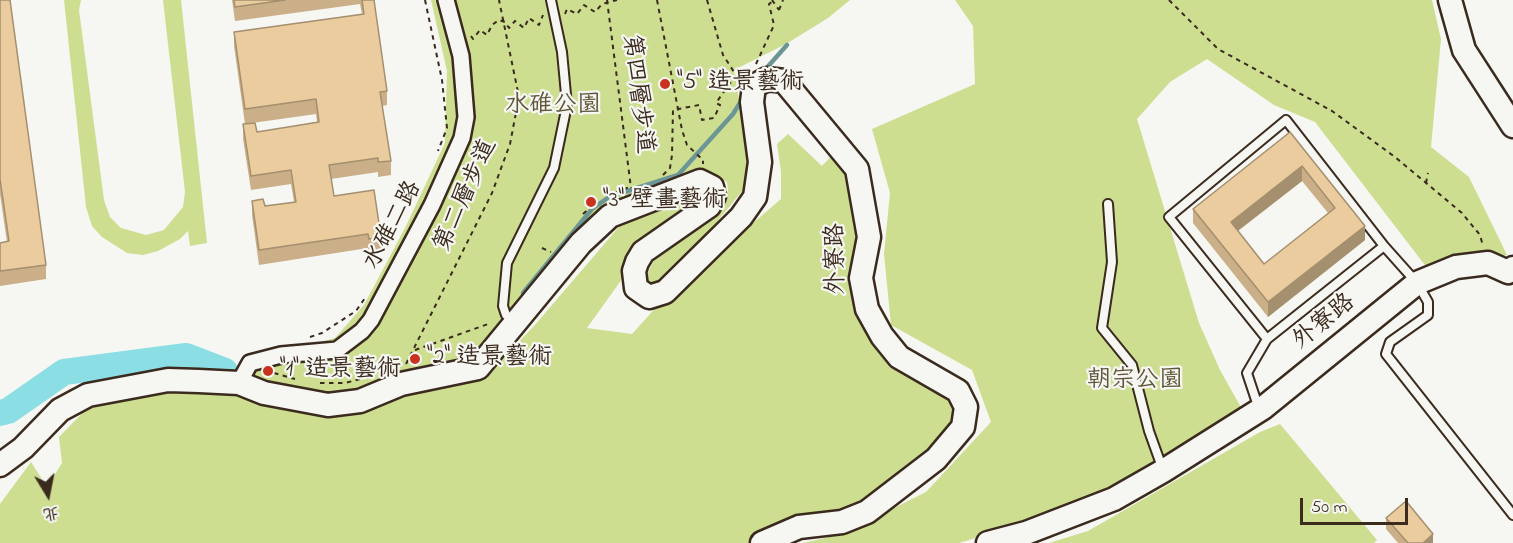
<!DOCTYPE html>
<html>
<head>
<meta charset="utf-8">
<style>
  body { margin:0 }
  #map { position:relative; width:1513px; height:543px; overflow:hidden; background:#f6f6f2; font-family:"Indie Flower","LXGW WenKai TC",sans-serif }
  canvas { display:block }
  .north { position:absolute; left:18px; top:465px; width:60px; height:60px; -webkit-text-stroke:4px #f6f6f2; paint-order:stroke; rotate:170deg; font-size:16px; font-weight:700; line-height:24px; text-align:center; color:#3b2a1e }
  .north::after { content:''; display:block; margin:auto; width:21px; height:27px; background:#3b2a1e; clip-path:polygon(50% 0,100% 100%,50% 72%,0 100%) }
  .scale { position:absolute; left:1300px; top:498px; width:108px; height:27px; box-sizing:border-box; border:3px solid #3b2a1e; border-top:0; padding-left:8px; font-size:18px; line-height:21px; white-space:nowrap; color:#3b2a1e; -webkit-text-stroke:4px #f6f6f2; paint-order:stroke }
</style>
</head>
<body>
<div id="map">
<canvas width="1513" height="543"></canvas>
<div class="north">北</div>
<div class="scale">50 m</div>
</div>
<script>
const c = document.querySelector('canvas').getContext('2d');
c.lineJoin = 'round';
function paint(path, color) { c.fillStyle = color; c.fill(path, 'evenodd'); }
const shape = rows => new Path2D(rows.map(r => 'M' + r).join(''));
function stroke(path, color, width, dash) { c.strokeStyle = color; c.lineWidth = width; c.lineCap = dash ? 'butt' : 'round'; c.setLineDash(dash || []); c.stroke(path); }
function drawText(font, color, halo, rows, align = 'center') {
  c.font = font + ' "Indie Flower","LXGW WenKai TC",sans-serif'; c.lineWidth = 4.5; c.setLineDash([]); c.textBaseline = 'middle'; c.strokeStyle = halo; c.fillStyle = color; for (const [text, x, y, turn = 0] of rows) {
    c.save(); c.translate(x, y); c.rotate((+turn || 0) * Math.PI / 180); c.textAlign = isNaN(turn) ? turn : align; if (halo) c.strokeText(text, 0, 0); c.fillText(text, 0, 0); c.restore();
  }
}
paint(shape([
  [64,0,81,0,79,10,104,200,110,217,121,228,146,235,164,230,183,207,185,192,163,0,181,0,207,243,190,246,188,231,180,239,158,251,143,255,127,253,102,237,92,226,86,207],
  [431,0,850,0,828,18,786,44,734,70,750,163,748,184,686,259,654,287,645,278,653,262,728,191,727,182,710,173,621,203,615,200,538,296,483,351,354,395,394,395,497,364,534,326,624,221,693,194,701,203,627,272,587,328,632,334,660,303,781,199,781,172,777,144,788,134,822,166,840,147,864,233,885,345,963,410,925,453,876,493,840,512,757,531,752,543,0,543,0,504,31,462,47,487,62,463,59,437,103,392,250,387,244,362,335,338,364,305,406,226,445,143,447,71],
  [955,0,1432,0,1441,39,1431,147,1469,177,1507,255,1431,273,1315,122,1274,105,1207,59,1170,82,1137,119,1199,323,1220,370,1243,411,1119,486,1051,515,959,543,803,543,842,534,926,492,991,422,972,370,891,325,884,254,890,193,872,129,975,84,973,26],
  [1280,424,1377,540,1374,543,1049,543,1088,531,1260,432]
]), '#cdde91');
stroke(shape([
  [763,72,787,45],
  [523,293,592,209,609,197,678,175,733,114,743,98]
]), '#6c9695', 4.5);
stroke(shape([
  [0,413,8,411,64,372,186,356,225,371]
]), '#8cdee5', 26);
const lane = shape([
  [1108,204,1112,262,1102,328,1132,365,1149,431,1163,470],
  [1384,246,1417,283,1428,302,1428,315,1390,342,1386,354,1513,515],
  [515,321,506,315,503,306,507,263,554,168,567,105,562,52,551,0],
  [1262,407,1256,400,1247,373,1267,339,1384,246,1286,120,1169,217,1267,339]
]);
const street = shape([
  [239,383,250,363,281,355,337,350,362,331,371,320,432,205,462,138,466,117,461,56,446,0]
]);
const secondary = shape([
  [1450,0,1464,50,1513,126],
  [0,465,23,448,60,410,88,395,168,380,199,381,239,383,264,393,328,405,360,401,401,384,478,368,581,243,610,216,700,181,712,187,714,196,709,206,643,252,637,262,634,271,636,288,649,297,665,292,741,217,755,197,760,162,752,102,754,86,767,79,784,81,857,169,869,237,861,278,867,309,882,336,899,357,958,391,966,407,963,427,936,459,867,512,842,522,799,527,762,543],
  [988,543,1026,533,1114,499,1163,471,1263,408,1417,283,1456,267,1488,263,1508,272,1513,268]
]);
stroke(lane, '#3b2a1e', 12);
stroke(street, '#3b2a1e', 20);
stroke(secondary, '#3b2a1e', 27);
stroke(shape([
  [425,0,442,80,447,128,438,151],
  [607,0,631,188],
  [657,0,682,130,687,145,703,160,703,164],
  [707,0,723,55,738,78],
  [772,0,779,10],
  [1169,0,1218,49,1332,111,1395,157,1462,213,1480,235,1483,246],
  [779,10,783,0],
  [565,14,567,9,577,14,584,5,595,12,602,4,617,0],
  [471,36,473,39,480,30,487,35,492,25,499,20,505,22,509,28,515,21,524,28,529,18,539,25,543,15],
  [756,64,774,25,769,4,773,1],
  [663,175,670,168,672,155,673,110,699,105,702,120,714,118,720,105,716,103,730,83,738,79],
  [1426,183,1428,173],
  [607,196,632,186],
  [583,214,592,206],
  [542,248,551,252],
  [310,337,322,333,356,311,365,298],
  [415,350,491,323],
  [406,364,492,193,510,144,519,97,499,0],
  [274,373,295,379],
  [320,383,345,383,368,377]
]), '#3b2a1e', 2, [4.5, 4.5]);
stroke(lane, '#f6f6f2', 8);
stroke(street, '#f6f6f2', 15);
stroke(secondary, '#f6f6f2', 22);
paint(shape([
  [0,0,46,265,46,279,0,286,0,243,7,242,0,194],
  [232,0,374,0,387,91,387,105,382,106,391,161,391,175,378,177,378,172,331,179,334,196,381,237,381,251,369,253,368,248,259,265,252,215,252,201,265,206,294,202,291,184,251,190,243,139,243,124,257,132,317,122,316,114,245,124,234,46,234,32,362,14,360,4,235,21],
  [1290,132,1365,240,1268,317,1193,223,1193,209],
  [1302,181,1328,213,1264,264,1238,231],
  [1386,518,1433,543,1398,543,1386,529]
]), '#caaf88');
paint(shape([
  [1302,166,1302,181,1231,236,1231,222],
  [1365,226,1365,240,1268,317,1268,302],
  [1433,534,1433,543,1423,543]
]), '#a48f6f');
const building = shape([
  [0,0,10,0,46,265,0,271,0,243,9,241,0,179,0,0],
  [234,0,285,0,235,7,234,0],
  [362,0,374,0,387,91,380,92,391,161,378,162,378,158,329,165,334,196,374,190,381,237,369,239,368,234,259,250,252,201,263,199,265,206,296,202,291,170,251,176,243,124,255,123,257,132,319,122,316,99,245,109,234,32,364,14,362,0],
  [1290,132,1365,226,1268,302,1193,209,1290,132],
  [1302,166,1335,208,1264,264,1231,222,1302,166],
  [1406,501,1433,534,1423,543,1408,543,1386,518,1406,501]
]);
paint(building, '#ebcc9e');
stroke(building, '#a48f6f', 1.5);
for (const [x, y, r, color] of [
  [665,84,6,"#c8321e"],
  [591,202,6,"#c8321e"],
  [415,359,6,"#c8321e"],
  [268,371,6,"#c8321e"]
]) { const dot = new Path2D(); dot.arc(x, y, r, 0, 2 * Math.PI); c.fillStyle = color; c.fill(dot); stroke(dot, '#f6f6f2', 2); }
drawText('24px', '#3b2a1e', '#f6f6f2', [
  ["\"5\" 造景藝術",677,84],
  ["\"3\" 壁畫藝術",603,202],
  ["\"2\" 造景藝術",427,359],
  ["\"1\" 造景藝術",280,371]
], 'left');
drawText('24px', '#3b2a1e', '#f6f6f2', [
  ["第四層步道",636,94,83],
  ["第二層步道",467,196,-66],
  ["水碓二路",394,226,-62],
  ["外寮路",838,259,-91],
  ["外寮路",1325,323,-39]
]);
drawText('24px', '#60573b', '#f6f6f2', [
  ["水碓公園",553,107],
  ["朝宗公園",1135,382]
]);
</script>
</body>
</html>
